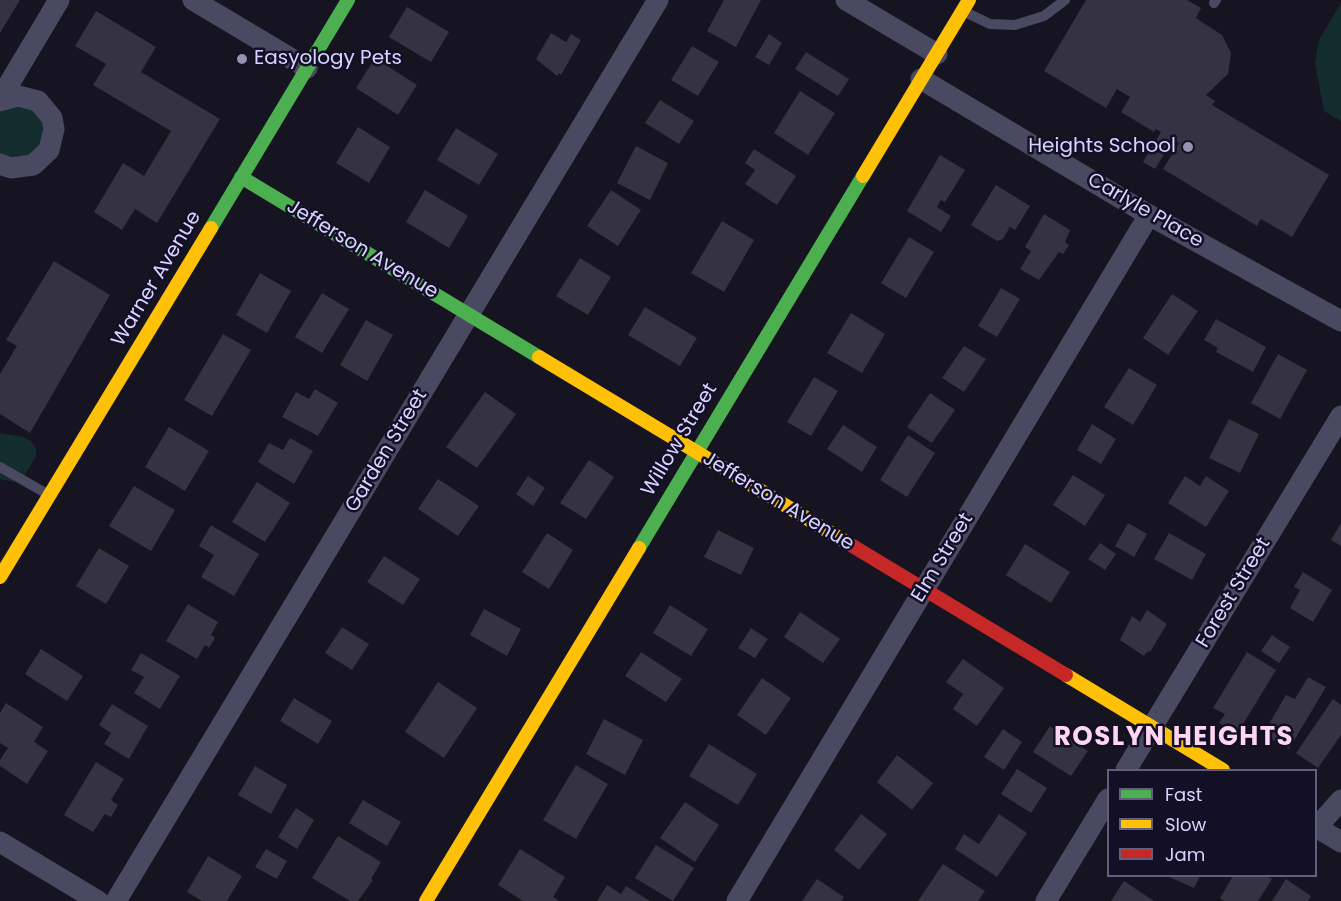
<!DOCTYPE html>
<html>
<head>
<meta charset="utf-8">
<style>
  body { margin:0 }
  #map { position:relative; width:1341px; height:901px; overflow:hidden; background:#161421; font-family:Poppins,sans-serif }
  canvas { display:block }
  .legend { position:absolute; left:1107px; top:769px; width:210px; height:108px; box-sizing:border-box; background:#130f26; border:2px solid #625e7d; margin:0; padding:8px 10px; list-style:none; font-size:18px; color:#d9d4ff }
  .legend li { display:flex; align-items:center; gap:12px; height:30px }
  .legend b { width:30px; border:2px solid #625e7d }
</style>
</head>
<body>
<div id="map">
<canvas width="1341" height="901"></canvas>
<ul class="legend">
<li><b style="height:8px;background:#4caf50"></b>Fast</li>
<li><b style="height:8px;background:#ffc107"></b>Slow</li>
<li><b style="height:8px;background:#c62828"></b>Jam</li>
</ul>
</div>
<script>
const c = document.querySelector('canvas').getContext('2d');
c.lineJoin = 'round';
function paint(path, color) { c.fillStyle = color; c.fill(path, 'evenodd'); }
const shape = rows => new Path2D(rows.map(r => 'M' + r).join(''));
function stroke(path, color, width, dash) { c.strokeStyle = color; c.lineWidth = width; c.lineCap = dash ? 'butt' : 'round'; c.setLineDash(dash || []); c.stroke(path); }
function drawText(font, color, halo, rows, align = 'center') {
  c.font = font + ' Poppins,sans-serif'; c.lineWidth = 5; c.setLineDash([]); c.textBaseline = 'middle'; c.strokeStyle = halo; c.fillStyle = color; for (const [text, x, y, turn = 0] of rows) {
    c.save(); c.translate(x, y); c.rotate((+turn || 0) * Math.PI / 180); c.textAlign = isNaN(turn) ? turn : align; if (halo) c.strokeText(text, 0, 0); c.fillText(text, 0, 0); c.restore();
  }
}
paint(shape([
  [1341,3,1341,121,1324,111,1315,63,1319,40],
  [0,101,38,101,49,150,0,164],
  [0,433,24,437,31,441,36,449,36,456,22,480,13,482,0,479]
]), '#132c2d');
paint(shape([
  [0,0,20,0,0,33],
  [724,0,761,0,736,47,707,31],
  [1086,0,1187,0,1201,8,1196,18,1222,35,1231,53,1228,74,1206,95,1215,101,1212,105,1329,175,1292,237,1261,219,1257,226,1163,169,1179,143,1173,140,1155,169,1143,162,1161,132,1156,129,1154,132,1121,112,1130,97,1117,89,1106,108,1044,71],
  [407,7,449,32,431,62,389,37],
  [96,11,156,47,141,72,220,119,157,223,135,209,122,230,94,212,123,163,144,176,171,131,93,85,106,64,75,46],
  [551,33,566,42,571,34,581,40,561,75,559,73,557,76,536,59],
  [769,34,782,43,769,65,755,57],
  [692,46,719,62,698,96,671,80],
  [806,52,849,79,838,96,795,69],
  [375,58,417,85,398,115,356,88],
  [800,91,835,113,808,155,774,133],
  [660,100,694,121,679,144,645,123],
  [358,127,390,147,369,183,336,163],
  [456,128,498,154,479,185,437,160],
  [636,146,668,163,650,200,617,183],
  [754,149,796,176,777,205,745,184,755,170,745,163],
  [940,155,965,170,945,202,941,200,937,207,951,216,941,232,907,211],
  [996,185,1030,206,1015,230,1010,227,1003,239,997,241,971,225],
  [425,190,468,216,449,248,406,222],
  [611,190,641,210,618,246,587,226],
  [1044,214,1070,230,1065,242,1069,245,1063,254,1059,252,1039,280,1020,269,1031,251,1025,247],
  [722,221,754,240,724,292,691,273],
  [909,237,934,252,906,298,881,283],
  [580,258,611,277,588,315,556,296],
  [54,261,110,295,30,433,0,414,0,374,17,346,6,340],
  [260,273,291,291,267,333,236,315],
  [1001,288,1020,299,997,337,978,326],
  [322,293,349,309,322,353,295,337],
  [1172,294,1198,311,1168,355,1143,338],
  [645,307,697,338,680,366,628,335],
  [851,313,885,334,862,373,827,353],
  [1216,319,1266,347,1253,372,1216,352,1218,348,1204,340],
  [366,320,393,335,367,381,340,365],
  [223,334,251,350,212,416,184,400],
  [964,346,986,359,964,392,942,378],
  [1278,354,1307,370,1280,419,1251,403],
  [1129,368,1157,385,1133,425,1104,407],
  [814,377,838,391,811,436,787,422],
  [315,389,338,403,318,436,282,417,296,392,309,399],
  [485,392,516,414,477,468,446,447],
  [930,393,955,410,932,443,907,427],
  [1229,419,1259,434,1240,473,1209,458],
  [1092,424,1116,439,1101,464,1077,450],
  [843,425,877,447,862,472,827,449],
  [169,427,209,451,185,491,145,467],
  [908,435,935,453,907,497,880,480],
  [290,438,313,451,294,484,258,462,269,443,283,450],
  [589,460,614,477,586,519,560,503],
  [1073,475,1105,495,1085,526,1053,505],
  [528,476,545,488,533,506,516,494],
  [1185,476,1200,486,1206,476,1229,491,1206,527,1168,503],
  [438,479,479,506,458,536,418,509],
  [257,482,290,503,265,542,232,522],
  [134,486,175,510,151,551,109,526],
  [1128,523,1147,534,1134,557,1115,546],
  [1341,523,1341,546,1331,540],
  [211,525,259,554,234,596,201,577,214,555,199,546],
  [718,530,754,548,741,575,704,557],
  [547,533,573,550,549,589,522,572],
  [1169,533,1206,554,1192,580,1154,559],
  [1100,543,1116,554,1105,570,1088,559],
  [1025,544,1070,572,1051,603,1006,575],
  [99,548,129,566,106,604,76,586],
  [384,556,420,579,403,605,367,582],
  [1303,572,1332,590,1313,622,1290,608,1300,590,1294,587],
  [188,604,218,622,211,635,215,638,209,648,205,645,197,659,166,641],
  [670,605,708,629,691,656,653,633],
  [484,609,521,629,507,656,470,635],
  [1147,610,1167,624,1150,652,1148,651,1144,656,1120,640,1132,616,1140,622],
  [800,612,840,639,823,663,784,637],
  [342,627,369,644,352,670,325,653],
  [751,628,768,639,755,658,738,648],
  [1272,635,1290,647,1279,663,1261,651],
  [41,649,83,676,67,701,25,674],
  [641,652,682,679,666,702,625,676],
  [1247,652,1276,670,1237,734,1219,723,1225,714,1213,708],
  [141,653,180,676,160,709,134,693,144,677,131,670],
  [963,659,1004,688,977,726,953,709,963,694,946,682],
  [1308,677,1326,687,1289,749,1263,734,1286,695,1295,699],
  [762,678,791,698,766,735,737,715],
  [438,682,477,708,444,758,405,732],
  [294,698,332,721,318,744,280,721],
  [1333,699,1341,705,1341,735,1318,768,1296,753],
  [6,703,43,727,34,742,48,751,27,784,0,766,0,760,8,748,0,743,0,713],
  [112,704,148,726,129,759,104,744,111,733,99,725],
  [604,719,643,740,625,775,586,754],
  [1050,726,1088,751,1071,776,1033,752],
  [1003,729,1022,742,1004,770,984,757],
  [709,744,757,774,738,805,689,776],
  [897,755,933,783,912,810,877,782],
  [96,762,124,779,111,800,118,805,111,817,105,814,93,832,64,815],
  [576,765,608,784,576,839,543,820],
  [255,766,287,785,271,814,238,795],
  [1017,769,1047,788,1031,813,1001,794],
  [363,800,401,822,387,846,349,823],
  [685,802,719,825,695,862,660,838],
  [296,808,314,820,297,849,278,837],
  [861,814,887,834,859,870,834,850],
  [999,814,1027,833,997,877,955,849,964,834,979,844],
  [338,836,381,862,371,879,373,880,358,901,350,901,312,878],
  [656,845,694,868,673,901,635,878],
  [266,849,287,861,277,879,255,867],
  [520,849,565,877,553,897,559,901,523,901,498,885],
  [208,856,242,876,227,901,202,901,187,892],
  [943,864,985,891,978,901,918,901],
  [1167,876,1200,876,1194,888],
  [1233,876,1267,876,1272,879,1258,901,1224,901,1220,898],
  [817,879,844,897,841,901,802,901],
  [1286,879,1311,896,1308,901,1272,901],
  [1124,881,1154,901,1111,901],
  [607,885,621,894,626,886,650,901,597,901]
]), '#343243');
stroke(shape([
  [1214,3,1216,0],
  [965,12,990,24,1015,25,1044,16,1065,0],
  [0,467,49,495]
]), '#4a4962', 10);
stroke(shape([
  [193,0,307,68],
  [846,0,937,54],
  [921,79,1149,215,1341,321],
  [0,99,59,0],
  [0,101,18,96,38,101,52,118,54,129,49,150,33,165,11,168,0,164],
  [1126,770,1341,416],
  [1316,827,1341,842],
  [1317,827,1341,800],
  [0,842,98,901],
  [116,901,658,0],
  [737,901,1149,215],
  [1046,901,1108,799]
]), '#4a4962', 21);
stroke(shape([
  [241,177,539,357],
  [211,228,348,0],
  [639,548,863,176]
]), '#4caf50', 14);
stroke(shape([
  [863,176,969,0],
  [539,357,846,542],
  [0,577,211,228],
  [1066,675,1223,770],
  [426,901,639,548]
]), '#ffc107', 14);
stroke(shape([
  [846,542,1066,675]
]), '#c62828', 14);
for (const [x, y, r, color] of [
  [242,59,6,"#9591b1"],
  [1188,147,6,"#9591b1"]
]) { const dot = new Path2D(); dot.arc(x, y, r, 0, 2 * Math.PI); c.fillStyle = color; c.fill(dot); stroke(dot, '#130f26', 2); }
drawText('20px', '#d9d4ff', '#130f26', [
  ["Easyology Pets",254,59],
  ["Heights School",1176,147,"right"]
], 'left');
drawText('20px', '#d9d4ff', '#130f26', [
  ["Carlyle Place",1145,211,30],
  ["Jefferson Avenue",362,250,31],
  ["Warner Avenue",157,279,-59],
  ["Willow Street",680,440,-59],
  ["Garden Street",387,451,-59],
  ["Jefferson Avenue",778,502,31],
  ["Elm Street",943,558,-59],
  ["Forest Street",1234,593,-59]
]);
c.letterSpacing = '1.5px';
drawText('bold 26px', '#ffd6f0', '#130f26', [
  ["ROSLYN HEIGHTS",1174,738]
]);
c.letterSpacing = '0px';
</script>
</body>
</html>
